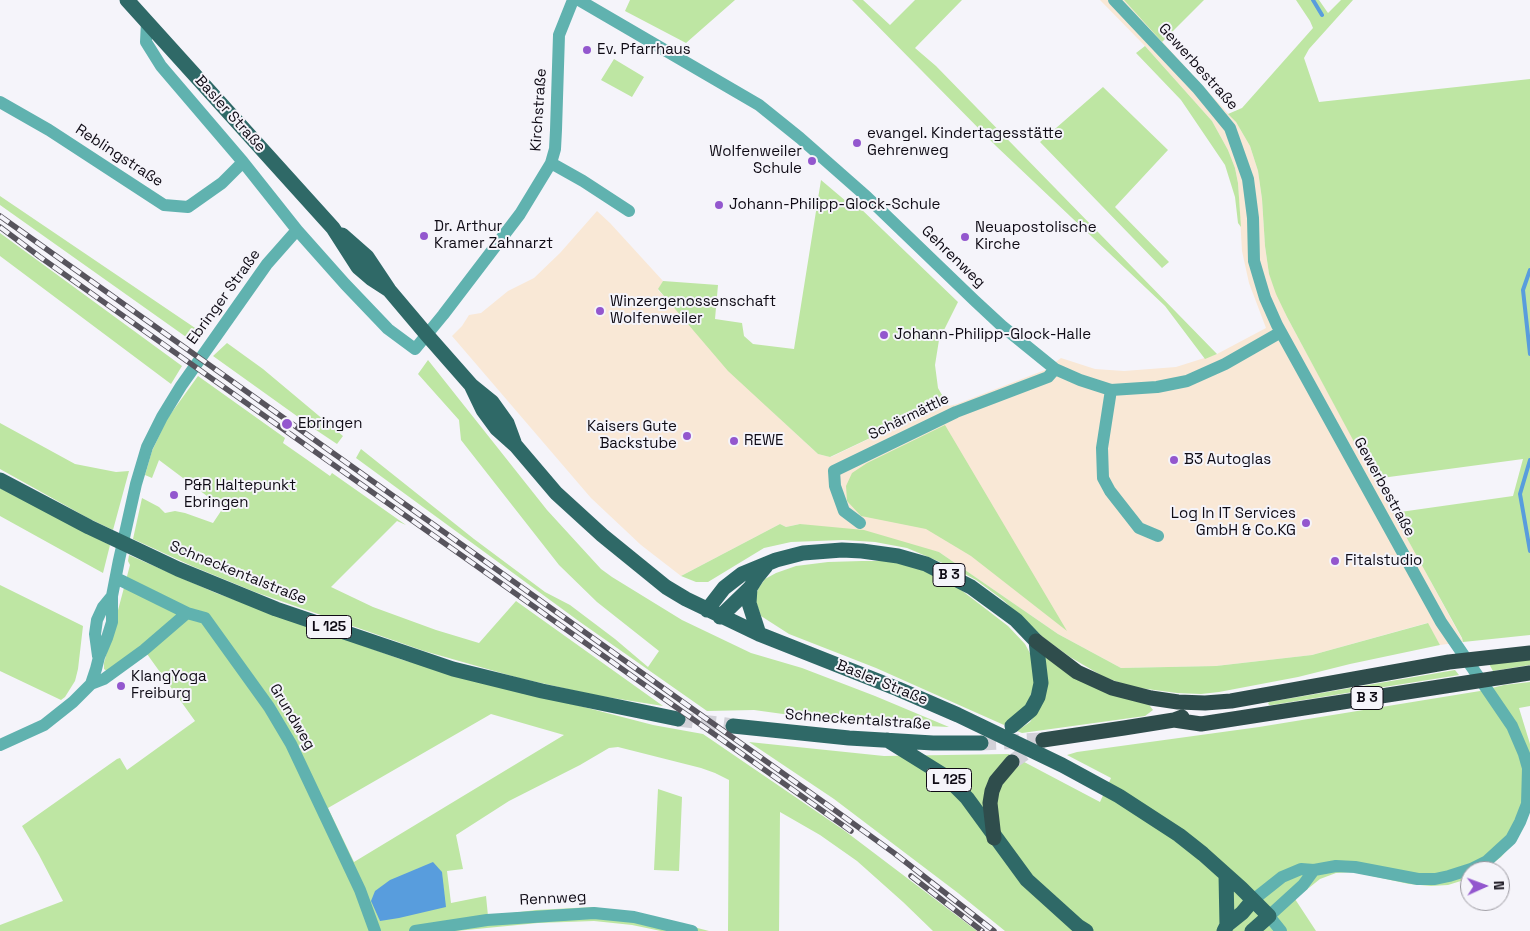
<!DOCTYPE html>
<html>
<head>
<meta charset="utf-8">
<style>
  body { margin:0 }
  #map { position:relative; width:1530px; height:931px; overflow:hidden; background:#f5f4fa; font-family:"Space Grotesk",sans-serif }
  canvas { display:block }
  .north { position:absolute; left:1460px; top:861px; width:50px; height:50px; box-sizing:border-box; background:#f5f4fa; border:1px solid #99979e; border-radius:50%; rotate:88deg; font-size:14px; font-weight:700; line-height:20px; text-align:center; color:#0f0b15 }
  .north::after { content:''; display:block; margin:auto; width:18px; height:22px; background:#9357ce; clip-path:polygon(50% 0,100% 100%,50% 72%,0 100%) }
</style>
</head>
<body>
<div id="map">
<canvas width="1530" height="931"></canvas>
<div class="north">N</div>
</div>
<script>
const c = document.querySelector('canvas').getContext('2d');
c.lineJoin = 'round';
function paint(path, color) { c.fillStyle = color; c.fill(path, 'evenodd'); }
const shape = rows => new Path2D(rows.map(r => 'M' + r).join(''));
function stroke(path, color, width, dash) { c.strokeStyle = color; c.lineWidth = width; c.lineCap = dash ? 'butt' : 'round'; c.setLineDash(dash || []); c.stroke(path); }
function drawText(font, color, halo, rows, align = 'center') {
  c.font = font + ' "Space Grotesk",sans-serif'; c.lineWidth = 4; c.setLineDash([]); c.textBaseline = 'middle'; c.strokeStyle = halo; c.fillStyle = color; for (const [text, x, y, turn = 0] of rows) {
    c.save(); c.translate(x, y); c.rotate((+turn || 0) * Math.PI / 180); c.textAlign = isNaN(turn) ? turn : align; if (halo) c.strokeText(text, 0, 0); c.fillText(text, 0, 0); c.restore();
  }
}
paint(shape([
  [1100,0,1124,0,1236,122,1250,146,1258,171,1262,199,1265,246,1269,274,1287,317,1462,639,1463,642,1440,645,1427,623,1312,655,1216,666,1121,668,1058,634,939,552,800,524,786,527,780,524,681,576,641,545,591,498,452,336,462,326,469,315,481,313,508,291,534,278,560,253,597,211,610,223,663,281,658,290,776,415,818,454,831,457,946,402,949,406,957,404,1045,370,1061,358,1095,369,1124,371,1176,367,1217,354,1266,328,1249,283,1242,251,1238,183,1235,168,1228,150,1212,121,1145,46]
]), '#f9e8d6');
paint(shape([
  [630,0,735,0,686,43,625,11],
  [852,0,863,0,890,25,915,0,962,0,915,48,936,66,1217,354,1205,359,1165,306,996,146],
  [1124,0,1204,0,1162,42],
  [1296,0,1319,0,1328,13,1341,0,1353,0,1309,49,1304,58,1319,102,1530,79,1530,635,1463,642,1462,638,1393,513,1513,496,1523,459,1374,479,1287,317,1276,294,1269,274,1265,246,1262,199,1258,171,1250,146,1236,122,1228,114,1242,108,1313,28,1310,21],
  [1145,46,1212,121,1228,150,1235,168,1238,183,1241,227,1238,223,1235,197,1225,165,1181,100,1136,53],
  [614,59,644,77,632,97,601,80],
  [1103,87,1168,150,1115,207,1169,262,1162,268,1040,142],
  [821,180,847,202,859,207,958,302,939,340,935,365,938,388,946,402,830,457,818,454,728,371,658,289,663,281,718,285,715,319,742,323,744,336,753,344,794,349],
  [0,196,204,334,196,344,0,205],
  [0,233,182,366,171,384,0,256],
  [227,343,263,369,343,436,337,444,307,424,310,420,304,415,301,419,213,356],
  [428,360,547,510,601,569,612,577,682,620,751,653,802,668,875,696,949,727,841,722,754,710,707,711,580,622,356,458,361,449,474,539,545,592,570,605,615,639,648,667,659,651,597,602,559,565,461,440,459,420,418,374],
  [198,376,285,438,283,443,306,459,330,476,332,473,406,525,397,521,331,587,373,607,436,630,479,643,516,601,663,706,594,695,519,678,424,651,255,592,192,566,133,539,142,498,159,507,165,513,175,511,185,513,213,523,223,508,159,460,152,478,145,475,152,451,167,419],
  [0,423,75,464,116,472,129,471,113,530,88,518,0,469],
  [945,425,1067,631,971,556,926,529,861,516,847,501,846,486,852,473,867,463],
  [0,488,110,545,103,573,0,516],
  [780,524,786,527,800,524,864,530,939,552,1058,634,1121,668,1216,666,1312,655,1428,623,1440,645,1350,664,1298,677,1219,692,1201,694,1177,693,1132,687,1104,677,1070,657,1044,638,1003,600,976,580,952,567,907,548,875,542,843,540,791,542,764,548,708,582,696,582,681,576],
  [129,555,216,593,403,660,653,725,703,734,845,831,977,931,933,931,903,902,857,861,820,835,780,812,779,931,728,931,729,780,715,773,701,768,618,747,609,748,580,765,509,801,456,835,463,869,447,871,451,903,486,896,488,916,536,910,593,907,682,924,709,931,661,931,632,925,594,921,538,923,456,931,0,931,0,925,63,901,39,855,22,826,117,759,120,758,127,770,195,721,142,647,108,672,104,669,104,663,130,565,128,561],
  [491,714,564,735,354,862,328,808],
  [862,561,893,561,928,572,952,583,1008,626,1025,644,1032,657,1036,680,1026,708,1004,725,876,668,789,634,761,616,755,599,758,589,765,579,776,573,796,566,828,562],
  [0,585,83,626,78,669,75,681,65,697,61,700,0,671],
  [1045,654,1147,702,1153,710,1145,716,1022,733,1017,731,1030,722,1038,710],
  [1530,659,1530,665,1493,671,1489,664],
  [1455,670,1459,675,1272,705,1269,705,1268,703,1269,702],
  [1530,682,1530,706,1519,708,1530,744,1530,806,1513,843,1501,857,1482,871,1470,871,1470,877,1464,880,1448,885,1431,886,1409,884,1353,872,1336,873,1320,879,1295,899,1316,931,1005,931,958,893,834,799,749,742,884,756,1009,754,1100,802,1111,778,1067,755,1077,752,1259,727,1480,691,1504,685],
  [658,789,682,797,679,871,654,870]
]), '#bee6a3');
paint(shape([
  [433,862,442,872,446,907,399,918,380,921,371,901,375,891,390,880]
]), '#589ddd');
stroke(shape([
  [1313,0,1322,15],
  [1530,270,1523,290,1530,354],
  [1530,460,1520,494,1530,551]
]), '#589ddd', 4);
stroke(shape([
  [678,719,733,726],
  [981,743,1043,740]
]), '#d2d1d8', 15, [15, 8]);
stroke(shape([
  [1012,762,1043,740]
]), '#d2d1d8', 15, [15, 8]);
stroke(shape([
  [579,0,759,105,800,138,867,197,974,300,1002,326,1055,369,1080,380,1111,390,1157,387,1187,381,1225,364,1281,332],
  [1114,0,1198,89,1230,128,1248,179,1253,218,1254,261,1265,298,1277,325,1441,622,1512,726,1524,754,1528,768,1527,804,1520,822,1511,839,1487,861,1471,869,1449,876,1435,879,1418,879,1355,867,1336,866,1314,870,1301,869,1282,877,1253,900],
  [147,22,146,42,161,66,243,162,297,230,345,284,388,329,415,349,443,315,520,214,551,163,555,149,556,130,559,35,573,0],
  [0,102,49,130,164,205,188,207,222,183,243,162],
  [551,163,583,181,629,211],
  [1111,390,1102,448,1103,478,1110,491,1139,528,1158,536],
  [860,523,844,511,835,486,834,471,956,412,1048,377,1055,369],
  [116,578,187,613,205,618,269,707,291,744,360,890,375,931],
  [98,656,95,634,97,620,103,607,112,596],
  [91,684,104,679,144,650,187,613],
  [0,745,44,725,73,702,91,684,96,669,99,657,107,638,112,622,112,596,119,560,136,484,147,447,162,417,181,386,267,264,297,230],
  [415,931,487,920,594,913,634,917,692,931],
  [1281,931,1269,916,1303,885,1314,870]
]), '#60b2af', 12);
stroke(shape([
  [127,0,333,228,358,267,372,279,389,290],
  [342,235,367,257,389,290,427,335,471,385,492,402,507,423,514,442],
  [471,385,483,410,497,429,516,446,556,493,602,535,666,587,686,599,759,634,898,689,958,715,1062,765,1119,796,1179,835,1203,854,1241,888,1269,916,1252,931],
  [0,480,89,527,178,569,276,609,453,669,542,691,678,719],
  [707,610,724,588,742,574,776,560,803,553,842,550,862,551,898,556,926,564,971,587,1016,620,1036,641,1041,683,1038,697,1031,710,1012,726],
  [720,617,750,588],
  [759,634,749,603,750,588,757,577,766,566],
  [733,726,849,738,933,743,981,743],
  [887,740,945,776,967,798,1027,880,1078,926,1086,931],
  [1227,925,1242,913,1253,900],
  [1224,931,1227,925,1226,875]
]), '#2f6967', 15);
stroke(shape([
  [1036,641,1077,672,1112,688,1151,698,1178,702,1205,703,1231,701,1449,662,1530,653],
  [1174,720,1201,724,1530,673],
  [1043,740,1124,728,1174,720,1182,717],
  [994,838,990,803,992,791,996,781,1012,762]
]), '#2f4d4c', 15);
const rail = shape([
  [0,216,829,806,894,853,994,931],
  [0,227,40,257,851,831],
  [911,876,982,931]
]);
stroke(rail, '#57545d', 5.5);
stroke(rail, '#f5f4fa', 4, [11]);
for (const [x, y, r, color] of [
  [587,50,5,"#9357ce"],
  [857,143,5,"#9357ce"],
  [812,161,5,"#9357ce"],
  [719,205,5,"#9357ce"],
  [424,236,5,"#9357ce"],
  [965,237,5,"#9357ce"],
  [600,311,5,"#9357ce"],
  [884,335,5,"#9357ce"],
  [287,424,6,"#9357ce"],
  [687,436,5,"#9357ce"],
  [734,441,5,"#9357ce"],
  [1174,460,5,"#9357ce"],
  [174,495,5,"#9357ce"],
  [1306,523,5,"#9357ce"],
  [1335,561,5,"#9357ce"],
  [121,686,5,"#9357ce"]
]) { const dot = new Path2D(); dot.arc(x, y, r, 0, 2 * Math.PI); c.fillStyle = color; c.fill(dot); stroke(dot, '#f5f4fa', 2); }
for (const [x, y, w] of [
  [949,575,32],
  [329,627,45],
  [1367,698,32],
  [949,780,45]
]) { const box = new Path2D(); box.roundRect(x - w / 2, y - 11.5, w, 23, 4); c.fillStyle = '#f5f4fa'; c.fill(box); stroke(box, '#0f0b15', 1); }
drawText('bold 14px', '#0f0b15', null, [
  ["B 3",949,575],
  ["L 125",329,627],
  ["B 3",1367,698],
  ["L 125",949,780]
]);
drawText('15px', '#0f0b15', '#f5f4fa', [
  ["Ev. Pfarrhaus",597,50],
  ["evangel. Kindertagesstätte",867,134],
  ["Gehrenweg",867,151],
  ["Wolfenweiler",802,152,"right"],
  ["Schule",802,169,"right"],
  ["Johann-Philipp-Glock-Schule",729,205],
  ["Dr. Arthur",434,227],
  ["Kramer Zahnarzt",434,244],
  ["Neuapostolische",975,228],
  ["Kirche",975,245],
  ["Winzergenossenschaft",610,302],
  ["Wolfenweiler",610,319],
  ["Johann-Philipp-Glock-Halle",894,335],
  ["Ebringen",298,424],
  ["Kaisers Gute",677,427,"right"],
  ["Backstube",677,444,"right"],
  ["REWE",744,441],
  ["B3 Autoglas",1184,460],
  ["P&R Haltepunkt",184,486],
  ["Ebringen",184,503],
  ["Log In IT Services",1296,514,"right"],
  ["GmbH & Co.KG",1296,531,"right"],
  ["Fitalstudio",1345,561],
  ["KlangYoga",131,677],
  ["Freiburg",131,694]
], 'left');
drawText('15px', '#0f0b15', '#f5f4fa', [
  ["Gewerbestraße",1198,67,48],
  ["Kirchstraße",539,110,-86],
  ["Basler Straße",230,114,48],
  ["Reblingstraße",119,156,33],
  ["Gehrenweg",953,257,44],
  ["Ebringer Straße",224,297,-54],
  ["Schärmättle",909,417,-26],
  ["Gewerbestraße",1384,487,61],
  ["Schneckentalstraße",238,573,22],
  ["Basler Straße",882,683,22],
  ["Grundweg",292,717,59],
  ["Schneckentalstraße",858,720,4],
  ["Rennweg",553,899,-3]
]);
</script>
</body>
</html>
